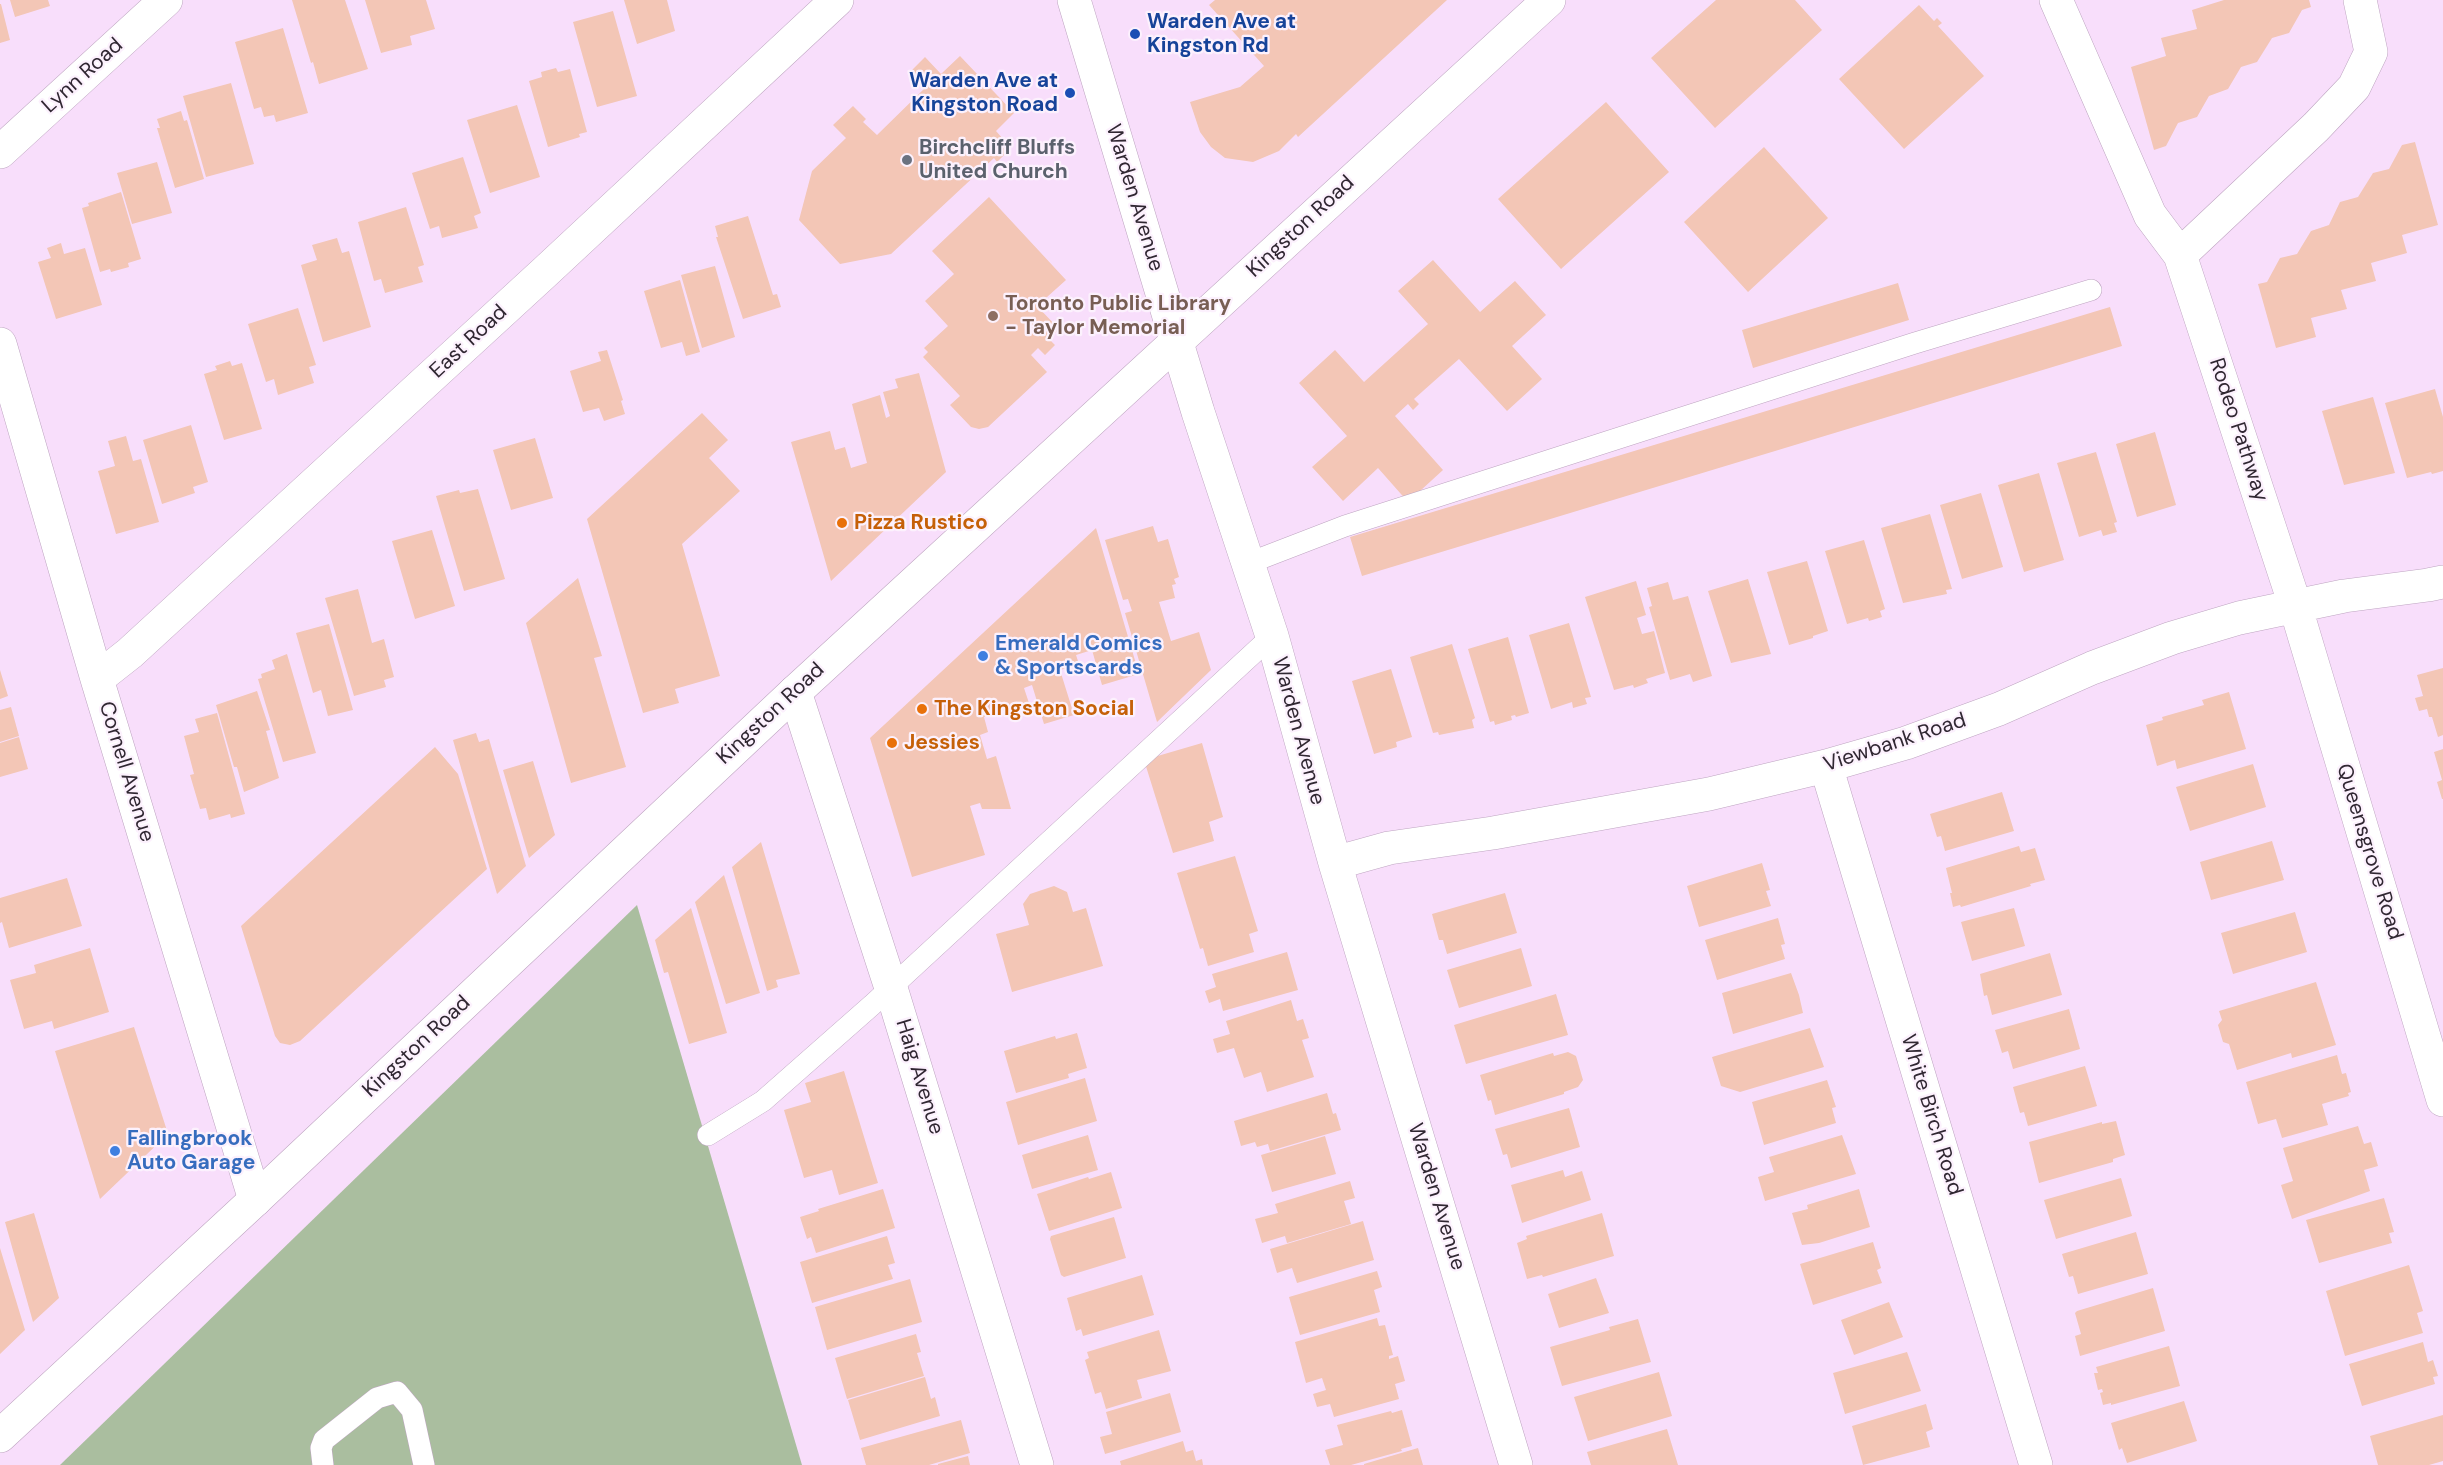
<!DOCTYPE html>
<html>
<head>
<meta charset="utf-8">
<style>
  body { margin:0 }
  canvas { display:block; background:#f8defb }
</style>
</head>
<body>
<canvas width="2443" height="1465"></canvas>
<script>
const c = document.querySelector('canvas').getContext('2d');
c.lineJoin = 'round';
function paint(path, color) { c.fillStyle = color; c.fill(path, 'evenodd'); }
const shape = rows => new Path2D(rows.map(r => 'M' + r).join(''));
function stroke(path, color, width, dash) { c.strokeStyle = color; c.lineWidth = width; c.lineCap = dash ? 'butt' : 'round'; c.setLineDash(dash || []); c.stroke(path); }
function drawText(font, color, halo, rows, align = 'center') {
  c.font = font + ' "DM Sans",sans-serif'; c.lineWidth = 4.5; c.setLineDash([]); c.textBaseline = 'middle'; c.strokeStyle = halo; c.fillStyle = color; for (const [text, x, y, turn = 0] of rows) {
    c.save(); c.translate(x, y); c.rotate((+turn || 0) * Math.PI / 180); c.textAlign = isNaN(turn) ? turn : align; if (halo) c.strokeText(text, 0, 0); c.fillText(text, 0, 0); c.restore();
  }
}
paint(shape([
  [637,905,802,1465,60,1465]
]), '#aabe9f');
paint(shape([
  [10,0,48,0,50,6,15,17],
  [292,0,345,0,368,69,319,84,313,62,311,63],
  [365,0,426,0,435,29,410,36,412,45,381,53],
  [624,0,667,0,675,31,637,44],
  [1215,0,1447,0,1298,137,1296,134,1279,151,1253,162,1225,158,1211,147,1200,132,1190,102,1240,87,1264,66,1209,5],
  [1716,0,1795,0,1822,30,1715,128,1651,58],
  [2224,0,2309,0,2311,7,2302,10,2289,33,2272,38,2257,62,2241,67,2228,89,2209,96,2197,117,2178,123,2166,146,2154,150,2131,67,2166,56,2161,38,2197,29,2192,10],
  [1,4,10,40,0,43,0,4],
  [1919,5,1934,21,1937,18,1942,23,1938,26,1984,76,1904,149,1839,79],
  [613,11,637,96,597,107,573,22],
  [283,28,308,113,276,122,274,115,264,117,261,107,254,109,235,42],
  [960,56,1014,113,996,131,1011,148,997,162,994,158,891,254,840,264,799,220,812,171,846,138,833,125,853,106,866,119,863,122,877,135,926,87,911,71,925,57,941,74],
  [556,68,558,72,570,69,587,132,579,134,580,137,548,147,529,81,542,77,541,72],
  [231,83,254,164,206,177,183,96],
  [1606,102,1669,172,1561,269,1498,199],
  [517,105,540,177,490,193,467,120],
  [181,111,184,121,187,120,204,179,175,188,157,128,160,128,157,119],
  [2415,142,2438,225,2402,235,2407,253,2371,263,2376,281,2341,290,2347,309,2311,318,2316,337,2276,348,2258,284,2267,282,2280,258,2297,254,2311,231,2329,225,2340,202,2358,197,2373,173,2389,169,2402,145],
  [1764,147,1828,218,1748,292,1684,222],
  [463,157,481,213,474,216,478,228,442,238,439,226,430,229,412,173],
  [157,162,172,213,132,224,117,173],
  [121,192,141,259,128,263,129,267,111,272,110,269,100,272,82,208,89,206,88,203],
  [989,197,1066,280,1037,306,1059,329,1049,339,1055,345,1045,355,1038,348,1031,355,1047,372,988,427,979,429,971,427,950,405,960,396,923,357,928,352,924,348,948,326,925,301,954,274,932,251],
  [406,207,424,265,418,267,423,282,385,293,381,279,374,281,358,222],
  [748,216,773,295,777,294,781,307,743,319,716,237,718,237,715,226],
  [337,238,342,253,349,251,371,327,323,342,301,265,317,260,312,245],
  [61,243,64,254,85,248,102,305,56,319,38,262,51,258,47,248],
  [1433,260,1480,312,1515,281,1546,315,1512,346,1542,379,1507,411,1459,359,1414,399,1419,404,1413,410,1408,404,1395,416,1443,470,1408,502,1378,468,1343,501,1312,467,1347,436,1299,383,1335,350,1364,382,1428,324,1398,291],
  [715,266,735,337,702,348,681,275],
  [680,280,700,352,686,356,682,342,661,348,644,291],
  [1898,283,1909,320,1753,368,1742,330],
  [2110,307,2122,346,1362,576,1350,537],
  [298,308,316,365,309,367,314,383,278,395,274,379,266,382,248,324],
  [607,350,623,400,621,401,625,414,604,421,599,408,583,412,570,371,601,361,598,352],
  [230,361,232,366,242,363,262,429,224,440,204,374,217,370,215,366],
  [919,373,946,472,831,581,791,442,830,431,835,450,845,447,851,468,867,463,852,404,880,395,886,418,890,416,883,392,898,388,895,379],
  [2435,389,2443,417,2443,471,2432,474,2431,472,2407,478,2385,403],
  [2373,397,2395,473,2344,485,2322,411],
  [702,413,728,440,709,458,740,491,682,544,720,676,675,689,679,703,643,713,587,519],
  [191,425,208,482,193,487,195,493,162,504,143,440],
  [2155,432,2176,505,2137,517,2116,444],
  [126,436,133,461,141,459,159,522,116,534,98,471,115,466,108,441],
  [535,438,553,498,511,510,493,450],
  [2096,452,2117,522,2114,523,2117,532,2103,536,2101,530,2079,537,2057,463],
  [2039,473,2064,560,2024,572,1998,485],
  [478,489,505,579,464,591,436,496,459,490,460,493],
  [1981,493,2003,567,1962,579,1940,505],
  [1930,514,1952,589,1946,590,1947,594,1903,603,1881,528],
  [1153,526,1158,542,1168,539,1179,577,1174,579,1176,584,1172,585,1175,598,1159,602,1171,641,1199,632,1211,670,1157,722,1125,613,1132,611,1128,599,1123,600,1105,540],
  [1096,528,1139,674,1102,685,1092,650,1076,655,1079,664,1060,670,1074,715,1044,724,1032,685,1024,688,1029,703,984,717,988,732,980,735,987,759,996,756,1011,809,982,809,980,803,970,806,985,855,912,877,870,738],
  [432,530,455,606,415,619,392,541],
  [1864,540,1885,609,1880,611,1882,617,1869,621,1868,618,1847,624,1825,551],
  [1807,561,1828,631,1813,636,1813,638,1789,645,1767,572],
  [578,578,602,656,594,658,626,767,571,783,526,623],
  [1748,579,1771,654,1731,663,1708,591],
  [1636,581,1646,615,1637,618,1642,634,1654,631,1665,673,1646,679,1648,683,1634,688,1633,685,1614,690,1585,597],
  [1668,582,1673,600,1688,596,1712,676,1693,682,1690,674,1670,680,1649,607,1652,606,1647,588],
  [358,589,372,643,384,639,394,677,384,680,386,687,354,696,325,598],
  [1569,623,1591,697,1585,698,1587,704,1573,708,1572,702,1551,709,1529,635],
  [329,624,353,710,328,716,321,690,313,693,296,633],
  [1508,637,1529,713,1516,717,1515,715,1511,716,1512,720,1495,725,1494,721,1490,722,1468,649],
  [1452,644,1475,718,1472,720,1474,728,1439,735,1438,732,1433,733,1410,657],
  [287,654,316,753,283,762,258,679,262,678,261,674,275,669,272,660],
  [2443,668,2443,735,2438,737,2432,717,2429,717,2427,709,2419,711,2415,698,2423,696,2417,675],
  [1391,669,1412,737,1396,742,1397,747,1374,754,1352,681],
  [0,670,8,696,0,699],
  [257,691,270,730,266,731,279,778,244,792,237,767,234,767,216,705],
  [2229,692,2246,749,2177,769,2175,760,2157,766,2146,725,2163,720,2162,717,2204,705,2202,700],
  [11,707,19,736,0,742,0,710],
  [217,713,245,814,231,818,230,814,209,820,206,808,200,809,190,775,194,774,184,736,199,732,195,719],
  [476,733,479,742,489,739,526,866,497,894,453,740],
  [19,737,28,769,0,777,0,743],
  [1202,743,1223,817,1209,822,1214,841,1173,853,1144,760],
  [435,747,458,774,487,869,300,1041,290,1045,280,1043,275,1036,241,926],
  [2443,749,2443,799,2442,799,2437,782,2442,780,2434,752],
  [533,761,555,835,529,858,503,770],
  [2253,764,2266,807,2190,831,2176,787],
  [2002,792,2014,831,1945,851,1941,836,1937,837,1930,814],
  [2272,841,2284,880,2211,900,2200,862],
  [761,842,800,974,776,980,778,987,767,991,732,867],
  [2019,846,2021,852,2035,848,2045,880,2030,884,2031,886,1961,907,1960,905,1953,907,1950,893,1952,893,1946,868],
  [1235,856,1258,931,1249,934,1254,952,1208,966,1203,948,1200,949,1177,873],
  [1762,863,1770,890,1766,891,1771,906,1699,927,1687,886],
  [724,875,760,993,726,1004,695,902],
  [67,878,82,926,9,948,2,922,0,923,0,898],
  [1054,886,1067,892,1073,912,1086,908,1103,966,1012,992,996,934,1029,925,1023,904,1030,894],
  [1505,893,1517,933,1447,954,1443,940,1439,940,1432,914],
  [691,908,727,1033,689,1044,668,972,664,973,655,940],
  [2014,908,2025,946,1972,961,1961,922],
  [2295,912,2307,952,2233,974,2221,933],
  [1778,918,1785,944,1781,945,1785,959,1717,980,1705,940],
  [90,948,109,1012,54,1029,52,1021,24,1029,10,980,36,973,34,965],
  [1521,948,1532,986,1459,1008,1447,970],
  [1287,952,1298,990,1223,1011,1220,999,1209,1003,1205,991,1216,987,1212,974],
  [2050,953,2062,995,1992,1015,1987,995,1984,996,1980,974],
  [1791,973,1799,995,1803,1013,1733,1034,1722,993],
  [2316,982,2336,1045,2292,1058,2291,1053,2237,1070,2229,1044,2223,1042,2218,1025,2222,1020,2219,1011],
  [1556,994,1568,1035,1466,1064,1454,1025],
  [1291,1000,1297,1021,1303,1019,1309,1038,1302,1040,1314,1077,1267,1092,1261,1072,1244,1078,1234,1048,1217,1053,1213,1039,1230,1034,1226,1021],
  [2069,1009,2080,1049,2013,1069,2008,1051,2002,1053,1995,1030],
  [134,1027,168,1134,100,1199,55,1051],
  [1810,1028,1824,1067,1740,1092,1721,1086,1712,1057],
  [1077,1033,1087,1068,1068,1074,1069,1078,1016,1093,1004,1051,1055,1036,1056,1039],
  [1568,1052,1576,1056,1583,1080,1578,1087,1564,1092,1564,1094,1495,1115,1491,1100,1488,1101,1480,1075,1553,1053,1554,1056],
  [2337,1055,2342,1074,2346,1073,2351,1092,2348,1093,2349,1096,2322,1104,2328,1125,2282,1138,2276,1119,2258,1124,2246,1082],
  [2085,1066,2097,1106,2028,1126,2024,1112,2020,1113,2013,1087],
  [844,1071,878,1183,839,1195,832,1170,804,1178,784,1110,811,1102,805,1083],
  [1085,1078,1097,1121,1018,1145,1006,1102],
  [1827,1080,1836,1107,1832,1108,1836,1123,1764,1145,1752,1102],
  [1327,1093,1333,1114,1336,1113,1341,1130,1270,1151,1268,1144,1257,1147,1255,1142,1241,1146,1234,1121],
  [1569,1108,1580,1147,1511,1168,1507,1154,1503,1155,1495,1129],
  [2116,1121,2125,1155,2113,1159,2113,1162,2039,1183,2029,1142,2102,1122,2102,1124],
  [2358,1126,2364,1144,2371,1142,2378,1166,2364,1170,2370,1191,2292,1219,2281,1185,2293,1181,2283,1148],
  [1088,1135,1098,1170,1032,1189,1022,1155],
  [1842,1135,1856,1174,1765,1201,1758,1177,1774,1172,1769,1157],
  [1325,1136,1336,1174,1272,1192,1261,1155],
  [1563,1170,1565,1177,1582,1171,1591,1200,1522,1223,1511,1185],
  [1111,1172,1122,1208,1049,1231,1037,1194,1088,1177,1089,1179],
  [2121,1178,2132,1216,2056,1239,2044,1200],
  [1350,1181,1355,1198,1344,1201,1351,1224,1287,1243,1285,1236,1262,1243,1255,1219,1278,1213,1275,1204],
  [883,1189,895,1228,816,1253,811,1237,807,1239,800,1217,819,1211,818,1209],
  [1859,1189,1870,1227,1819,1243,1802,1245,1792,1213,1808,1209,1807,1205],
  [2384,1198,2394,1232,2389,1233,2392,1243,2319,1263,2306,1220],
  [34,1213,59,1298,33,1322,5,1222],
  [1602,1213,1614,1256,1543,1277,1542,1275,1527,1279,1517,1243,1527,1239,1526,1236],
  [1114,1217,1126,1258,1064,1277,1061,1275,1050,1239,1051,1236],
  [1363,1221,1374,1260,1297,1283,1292,1268,1277,1273,1270,1249],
  [2136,1232,2148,1274,2078,1294,2073,1276,2069,1277,2062,1254],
  [887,1236,895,1263,888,1265,893,1279,812,1303,800,1262],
  [1873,1242,1881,1268,1877,1270,1882,1283,1813,1305,1800,1264],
  [0,1248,25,1330,0,1354],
  [2409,1265,2423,1311,2417,1313,2423,1333,2345,1356,2326,1291],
  [1377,1271,1382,1287,1374,1290,1380,1312,1300,1335,1289,1297],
  [1142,1275,1154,1315,1083,1336,1081,1329,1076,1331,1067,1298],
  [1596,1278,1609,1313,1559,1328,1548,1294],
  [910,1279,922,1322,827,1350,815,1307],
  [2153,1288,2165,1331,2080,1356,2075,1336,2081,1334,2075,1313,2077,1311],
  [1889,1302,1903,1337,1854,1355,1841,1320],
  [1377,1318,1379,1326,1385,1325,1393,1355,1389,1356,1389,1359,1398,1356,1405,1381,1395,1384,1399,1399,1334,1417,1330,1404,1317,1407,1313,1394,1326,1390,1322,1378,1306,1383,1295,1342],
  [1638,1319,1651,1362,1562,1386,1550,1347,1610,1330,1609,1327],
  [1159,1330,1171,1371,1137,1380,1142,1398,1106,1409,1101,1392,1095,1394,1085,1360,1089,1358,1087,1352],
  [916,1334,921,1352,917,1353,924,1376,847,1399,835,1358],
  [2423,1342,2428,1362,2433,1360,2438,1376,2433,1377,2435,1384,2362,1406,2349,1364],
  [2169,1346,2180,1386,2111,1405,2111,1403,2103,1405,2100,1393,2103,1392,2102,1389,2098,1390,2094,1373,2098,1373,2096,1367],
  [1907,1352,1921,1391,1845,1414,1833,1373],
  [1659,1372,1672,1416,1588,1441,1574,1397],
  [925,1377,931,1399,935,1397,940,1416,860,1440,848,1400],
  [1170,1393,1181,1432,1105,1454,1100,1437,1112,1434,1106,1412],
  [2184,1401,2197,1441,2127,1463,2122,1448,2119,1450,2111,1423],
  [1926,1404,1933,1429,1926,1432,1930,1447,1863,1465,1852,1426],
  [1402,1410,1412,1446,1401,1449,1402,1451,1351,1465,1330,1465,1325,1450,1343,1445,1337,1425,1391,1411,1392,1413],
  [2443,1415,2443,1461,2429,1465,2378,1465,2370,1436],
  [961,1420,970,1453,929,1465,866,1465,861,1448],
  [1667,1429,1678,1465,1591,1465,1587,1452],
  [1183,1441,1186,1452,1193,1450,1196,1461,1202,1459,1203,1465,1121,1465,1120,1461],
  [1418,1448,1423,1465,1364,1465,1364,1464],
  [968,1456,970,1465,938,1465,938,1464]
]), '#f3c6b6');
const service = shape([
  [1249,563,1345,526,1915,343,2091,290],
  [708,1135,763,1101,872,1005,1272,636],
  [323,1465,321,1448,324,1440,377,1398,397,1392,412,1410,424,1465]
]);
const minor = shape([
  [2056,0,2150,215,2180,255,2295,605,2443,1100],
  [0,152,166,0],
  [2180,255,2316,127,2354,87,2371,52,2360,0],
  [1177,343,1198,412,1272,636,1335,863,1516,1465],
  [0,344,97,679,255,1200],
  [97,679,130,653,545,272,837,0],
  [795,692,891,988,1037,1465],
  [1826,766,2036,1465],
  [1335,863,1389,848,1493,833,1709,794,1826,766,1906,743,1999,709,2092,668,2172,638,2239,618,2344,596,2428,585,2443,582]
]);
const secondary = shape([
  [1074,0,1177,343]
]);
const primary = shape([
  [0,1436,255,1200,795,692,1549,0]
]);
stroke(service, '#bea5c1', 22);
stroke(minor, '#bea5c1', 34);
stroke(secondary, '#bea5c1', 34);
stroke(primary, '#bea5c1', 34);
stroke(service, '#fff', 21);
stroke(minor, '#fff', 33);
stroke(secondary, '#fff', 33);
stroke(primary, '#fff', 33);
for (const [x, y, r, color] of [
  [1135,34,6,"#1a4fb4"],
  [1070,93,6,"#1a4fb4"],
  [907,160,6,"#6b7280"],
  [993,316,6,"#8d6e63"],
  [842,523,6,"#e8710a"],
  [983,656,6,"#3f7fe0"],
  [922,709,6,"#e8710a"],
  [892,743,6,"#e8710a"],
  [115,1151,6,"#3f7fe0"]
]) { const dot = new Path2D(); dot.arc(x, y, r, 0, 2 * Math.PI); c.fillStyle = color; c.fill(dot); stroke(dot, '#fcf1fd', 2); }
drawText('bold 21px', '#164399', '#fcf1fd', [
  ["Warden Ave at",1147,22],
  ["Kingston Rd",1147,46],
  ["Warden Ave at",1058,81,"right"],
  ["Kingston Road",1058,105,"right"]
], 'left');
drawText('21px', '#302732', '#fcf1fd', [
  ["Lynn Road",83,76,-42],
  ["Warden Avenue",1134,198,73],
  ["Kingston Road",1301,227,-43],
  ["East Road",469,342,-43],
  ["Rodeo Pathway",2238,430,72],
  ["Kingston Road",771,714,-43],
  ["Warden Avenue",1298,731,75],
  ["Viewbank Road",1895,743,-18],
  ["Cornell Avenue",126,772,73],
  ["Queensgrove Road",2369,852,73],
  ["Kingston Road",417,1047,-43],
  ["Haig Avenue",919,1077,73],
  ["White Birch Road",1931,1115,73],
  ["Warden Avenue",1436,1197,73]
]);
drawText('bold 21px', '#5b616d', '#fcf1fd', [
  ["Birchcliff Bluffs",919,148],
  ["United Church",919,172]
], 'left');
drawText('bold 21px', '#785e54', '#fcf1fd', [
  ["Toronto Public Library",1005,304],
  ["- Taylor Memorial",1005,328]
], 'left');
drawText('bold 21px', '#c56008', '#fcf1fd', [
  ["Pizza Rustico",854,523],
  ["The Kingston Social",934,709],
  ["Jessies",904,743]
], 'left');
drawText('bold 21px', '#366cbe', '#fcf1fd', [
  ["Emerald Comics",995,644],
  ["& Sportscards",995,668],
  ["Fallingbrook",127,1139],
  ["Auto Garage",127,1163]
], 'left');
</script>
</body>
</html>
